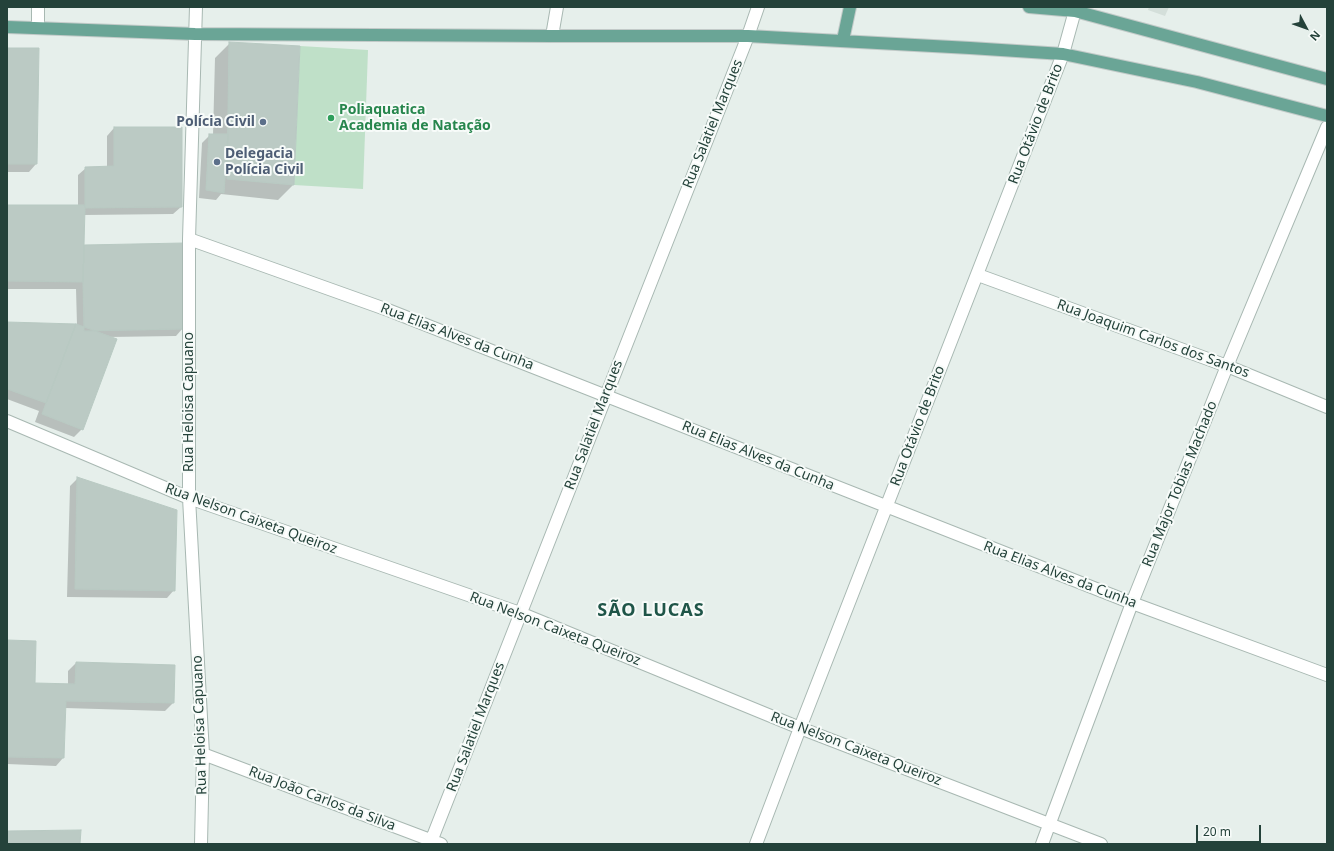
<!DOCTYPE html>
<html>
<head>
<meta charset="utf-8">
<style>
  body { margin:0 }
  #map { position:relative; width:1334px; height:851px; overflow:hidden; background:#e6efeb; font-family:"Noto Sans",sans-serif }
  canvas { display:block }
  .frame { position:absolute; inset:0; border:8px solid #24423a; pointer-events:none }
  .north { position:absolute; left:1286px; top:8px; width:40px; height:40px; -webkit-text-stroke:3px #f7fbf9; paint-order:stroke; rotate:131deg; font-size:11px; font-weight:700; line-height:16px; text-align:center; color:#24423a }
  .north::after { content:''; display:block; margin:auto; width:14px; height:18px; background:#24423a; clip-path:polygon(50% 0,100% 100%,50% 72%,0 100%) }
  .scale { position:absolute; left:1196px; top:825px; width:65px; height:18px; box-sizing:border-box; border:2px solid #24423a; border-top:0; padding-left:5px; font-size:12px; line-height:14px; white-space:nowrap; color:#24423a; -webkit-text-stroke:3px #f7fbf9; paint-order:stroke }
</style>
</head>
<body>
<div id="map">
<canvas width="1334" height="851"></canvas>
<div class="frame"></div>
<div class="north">N</div>
<div class="scale">20 m</div>
</div>
<script>
const c = document.querySelector('canvas').getContext('2d');
c.lineJoin = 'round';
function paint(path, color) { c.fillStyle = color; c.fill(path, 'evenodd'); }
const shape = rows => new Path2D(rows.map(r => 'M' + r).join(''));
function stroke(path, color, width, dash) { c.strokeStyle = color; c.lineWidth = width; c.lineCap = dash ? 'butt' : 'round'; c.setLineDash(dash || []); c.stroke(path); }
function drawText(font, color, halo, rows, align = 'center') {
  c.font = font + ' "Noto Sans",sans-serif'; c.lineWidth = 4; c.setLineDash([]); c.textBaseline = 'middle'; c.strokeStyle = halo; c.fillStyle = color; for (const [text, x, y, turn = 0] of rows) {
    c.save(); c.translate(x, y); c.rotate((+turn || 0) * Math.PI / 180); c.textAlign = isNaN(turn) ? turn : align; if (halo) c.strokeText(text, 0, 0); c.fillText(text, 0, 0); c.restore();
  }
}
paint(shape([
  [1149,7,1169,7,1165,16,1148,10]
]), '#d4dfda');
paint(shape([
  [300,46,368,50,363,189,294,185]
]), '#bfe0c8');
paint(shape([
  [230,43,299,47,293,185,278,200,221,194,216,200,199,198,202,143,210,135,213,135,215,58],
  [7,49,38,49,36,164,29,172,7,172],
  [114,128,181,207,173,214,84,215,83,246,183,328,176,336,109,337,82,429,74,437,35,422,39,411,7,399,7,323,77,325,76,289,7,289,7,206,78,206,78,175,86,168,107,168,107,136],
  [77,479,174,590,167,598,67,597,70,486],
  [7,641,34,684,68,685,68,671,76,663,173,703,165,711,65,708,63,758,56,766,7,764]
]), '#0003');
const building = shape([
  [229,42,300,46,294,185,227,179,229,42],
  [7,48,39,48,37,164,7,164,7,48],
  [114,127,182,127,182,207,85,208,85,167,114,166,114,127],
  [209,134,228,134,224,193,206,190,209,134],
  [7,205,84,205,85,208,83,282,7,281,7,205],
  [184,243,184,329,84,331,83,282,84,245,184,243],
  [7,322,76,324,46,403,7,389,7,322],
  [76,324,117,339,83,430,42,414,76,324],
  [77,477,177,510,175,591,75,589,77,477],
  [7,640,36,641,35,683,75,684,76,662,175,665,174,703,66,701,64,758,7,757,7,640],
  [81,830,80,844,7,844,7,831,81,830]
]);
paint(building, '#bbcac4');
stroke(building, '#b8c9c2', 1);
const minor = shape([
  [38,7,38,28],
  [196,7,189,239,189,498,203,754,201,844],
  [552,36,557,7],
  [189,239,388,310,1132,603,1327,675],
  [978,275,1227,366,1327,407],
  [7,421,189,498,520,613,800,728,1101,844],
  [203,754,441,844],
  [430,844,606,396,748,36,758,7],
  [756,844,800,728,1063,54,1076,7],
  [1042,844,1132,603,1227,366,1327,127]
]);
const major = shape([
  [1029,7,1075,11,1327,79],
  [7,27,195,34,552,36,748,36,970,48,1063,54,1197,82,1327,116],
  [843,40,850,7]
]);
stroke(minor, '#a8b8b2', 14);
stroke(major, '#c2cac8', 14);
stroke(minor, '#fff', 12);
stroke(major, '#6aa596', 12);
for (const [x, y, r, color] of [
  [331,118,4,"#2e9e5b"],
  [263,122,4,"#5c6f8a"],
  [217,162,4,"#5c6f8a"]
]) { const dot = new Path2D(); dot.arc(x, y, r, 0, 2 * Math.PI); c.fillStyle = color; c.fill(dot); stroke(dot, '#f7fbf9', 1.5); }
drawText('bold 14px', '#27864d', '#f7fbf9', [
  ["Poliaquatica",339,110],
  ["Academia de Natação",339,126]
], 'left');
drawText('bold 14px', '#4e5e75', '#f7fbf9', [
  ["Polícia Civil",255,122],
  ["Delegacia",225,154,"left"],
  ["Polícia Civil",225,170,"left"]
], 'right');
drawText('14px', '#24423a', '#f7fbf9', [
  ["Rua Salatiel Marques",713,124,-68],
  ["Rua Otávio de Brito",1036,124,-69],
  ["Rua Elias Alves da Cunha",457,337,21],
  ["Rua Joaquim Carlos dos Santos",1153,339,20],
  ["Rua Heloisa Capuano",189,402,-90],
  ["Rua Salatiel Marques",594,425,-69],
  ["Rua Otávio de Brito",918,426,-69],
  ["Rua Elias Alves da Cunha",758,456,22],
  ["Rua Major Tobias Machado",1180,484,-68],
  ["Rua Nelson Caixeta Queiroz",251,519,20],
  ["Rua Elias Alves da Cunha",1060,575,21],
  ["Rua Nelson Caixeta Queiroz",555,629,21],
  ["Rua Heloisa Capuano",200,725,-92],
  ["Rua Salatiel Marques",476,727,-69],
  ["Rua Nelson Caixeta Queiroz",856,749,21],
  ["Rua João Carlos da Silva",322,799,21]
]);
c.letterSpacing = '1px';
drawText('bold 18px', '#1f5548', '#f7fbf9', [
  ["SÃO LUCAS",651,611]
]);
c.letterSpacing = '0px';
</script>
</body>
</html>
